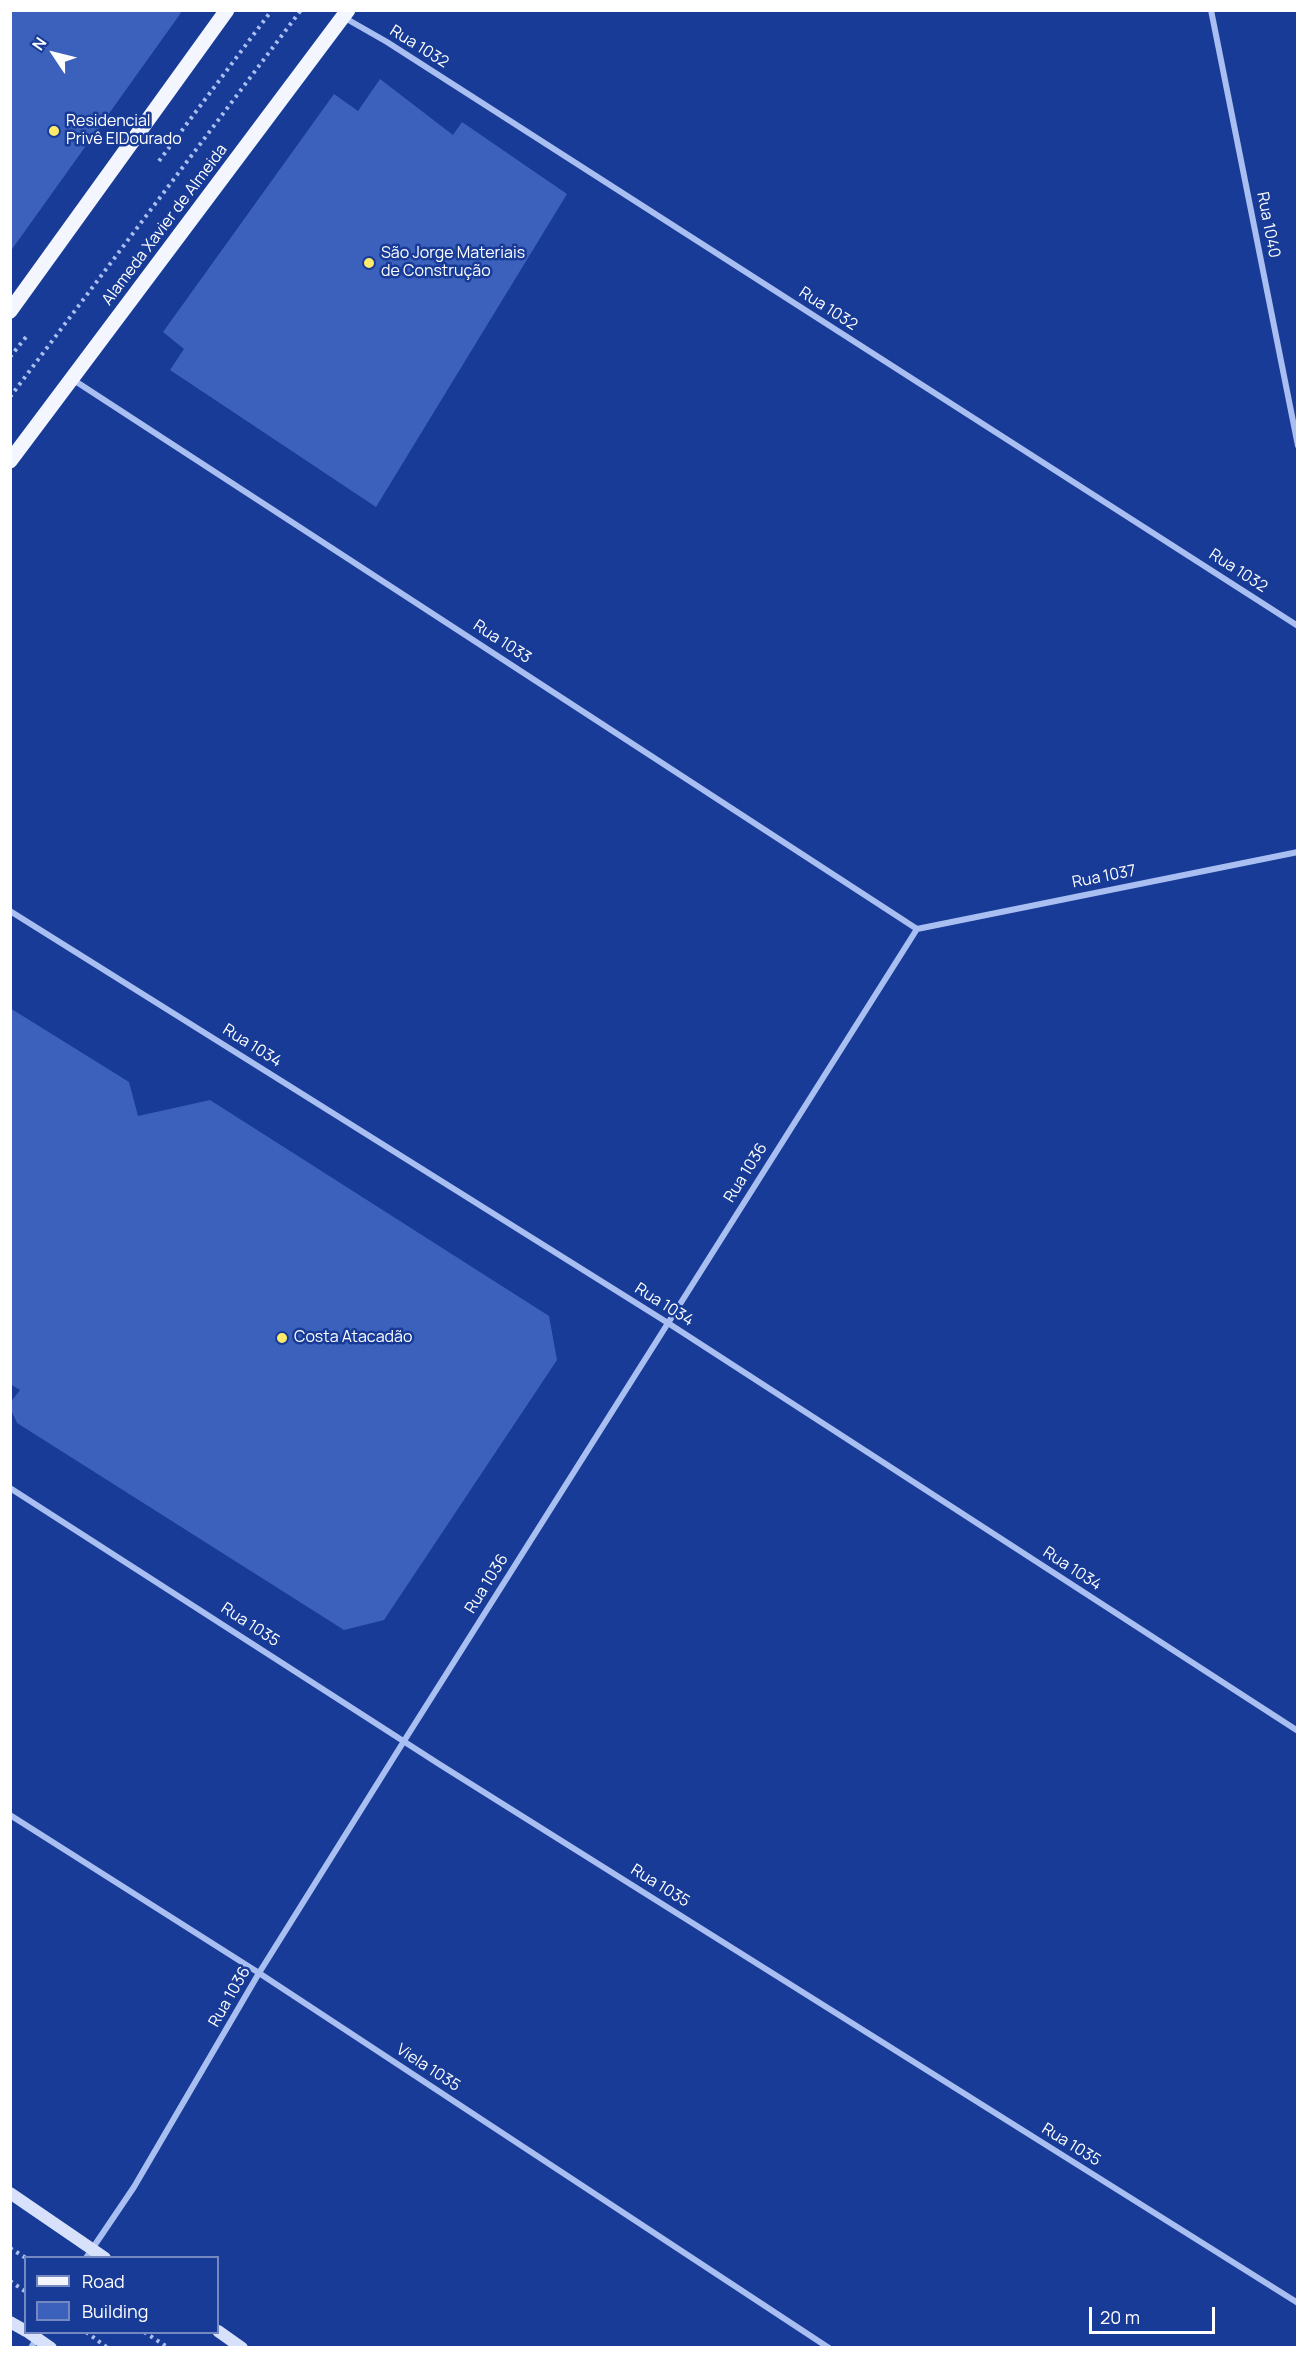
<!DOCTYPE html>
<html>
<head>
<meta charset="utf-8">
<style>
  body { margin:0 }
  #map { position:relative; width:1308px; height:2358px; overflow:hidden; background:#173b96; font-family:Manrope,sans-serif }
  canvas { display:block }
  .frame { position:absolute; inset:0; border:12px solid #fff; pointer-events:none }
  .legend { position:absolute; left:24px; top:2256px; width:195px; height:78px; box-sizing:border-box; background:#173b96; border:2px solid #7489c0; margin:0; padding:8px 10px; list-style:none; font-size:18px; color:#fff }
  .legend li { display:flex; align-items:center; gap:12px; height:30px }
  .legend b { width:30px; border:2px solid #7489c0 }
  .north { position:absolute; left:24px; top:24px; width:60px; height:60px; -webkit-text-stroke:4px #173b96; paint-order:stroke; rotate:305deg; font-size:16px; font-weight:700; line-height:24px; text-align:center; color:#fff }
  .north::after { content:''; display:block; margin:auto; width:21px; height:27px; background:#fff; clip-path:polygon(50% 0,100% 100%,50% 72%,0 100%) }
  .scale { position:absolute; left:1089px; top:2307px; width:126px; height:27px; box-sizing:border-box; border:3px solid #fff; border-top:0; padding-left:8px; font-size:18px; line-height:21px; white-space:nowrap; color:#fff; -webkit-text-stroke:4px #173b96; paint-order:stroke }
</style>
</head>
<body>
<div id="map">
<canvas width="1308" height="2358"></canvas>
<div class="frame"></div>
<ul class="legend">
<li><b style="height:8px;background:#f3f6ff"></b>Road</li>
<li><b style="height:16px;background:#3c61bc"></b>Building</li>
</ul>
<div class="north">N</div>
<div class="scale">20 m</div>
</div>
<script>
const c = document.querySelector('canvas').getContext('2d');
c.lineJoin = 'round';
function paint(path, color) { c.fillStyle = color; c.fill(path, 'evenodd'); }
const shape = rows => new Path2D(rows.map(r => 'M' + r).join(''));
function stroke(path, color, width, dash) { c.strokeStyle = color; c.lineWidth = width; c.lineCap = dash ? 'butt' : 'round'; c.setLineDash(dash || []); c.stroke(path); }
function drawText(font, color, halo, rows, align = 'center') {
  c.font = font + ' Manrope,sans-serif'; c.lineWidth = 5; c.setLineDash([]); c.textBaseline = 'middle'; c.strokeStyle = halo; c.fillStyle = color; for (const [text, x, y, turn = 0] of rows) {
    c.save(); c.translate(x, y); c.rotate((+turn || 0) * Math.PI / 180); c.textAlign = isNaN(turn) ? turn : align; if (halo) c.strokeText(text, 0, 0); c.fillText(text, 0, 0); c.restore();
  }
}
paint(shape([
  [10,10,183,10,10,252],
  [380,79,453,135,462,122,567,194,376,507,170,370,184,349,163,332,334,94,358,111],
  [10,1008,129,1082,138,1116,210,1100,549,1316,557,1360,384,1620,344,1630,17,1423,10,1408,10,1403,20,1390,10,1384]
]), '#3c61bc');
stroke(shape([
  [159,161,272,10],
  [10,357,26,337],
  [10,397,301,10],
  [10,2248,26,2258],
  [10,2281,26,2292],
  [86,2332,108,2348],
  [144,2332,169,2348]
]), '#a9bef1', 4, [3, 4.5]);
stroke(shape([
  [1211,10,1298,446],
  [345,18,387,42,1298,626],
  [72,379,917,929],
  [10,911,668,1323,1298,1731],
  [917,929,1298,852],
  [10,1488,439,1764,1298,2303],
  [10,1815,259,1973,829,2348],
  [86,2258,134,2187,259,1973,404,1741,917,929],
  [31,2348,40,2332]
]), '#a9bef1', 6);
stroke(shape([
  [10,2193,105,2258],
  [10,2322,26,2331],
  [218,2331,242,2348],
  [28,2332,51,2348]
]), '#d7e1fc', 12);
stroke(shape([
  [10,311,227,10],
  [10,461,348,10]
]), '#f3f6ff', 15);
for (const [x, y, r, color] of [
  [54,131,6,"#ffea69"],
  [369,263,6,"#ffea69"],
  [282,1338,6,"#ffea69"]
]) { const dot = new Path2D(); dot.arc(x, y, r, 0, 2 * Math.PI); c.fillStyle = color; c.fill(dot); stroke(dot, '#173b96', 2); }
drawText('16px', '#fff', '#173b96', [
  ["Rua 1032",419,47,32],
  ["Alameda Xavier de Almeida",165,225,-53],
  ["Rua 1040",1268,225,79],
  ["Rua 1032",828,309,33],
  ["Rua 1032",1238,571,33],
  ["Rua 1033",502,642,33],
  ["Rua 1037",1104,877,-11],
  ["Rua 1034",252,1046,32],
  ["Rua 1036",746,1173,-58],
  ["Rua 1034",664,1305,32],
  ["Rua 1034",1072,1569,33],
  ["Rua 1036",487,1584,-58],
  ["Rua 1035",250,1625,33],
  ["Rua 1035",660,1886,32],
  ["Rua 1036",230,1997,-60],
  ["Viela 1035",428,2068,33],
  ["Rua 1035",1071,2145,32]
]);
drawText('16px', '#fff', '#173b96', [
  ["Residencial",66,122],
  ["Privê ElDourado",66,140],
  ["São Jorge Materiais",381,254],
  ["de Construção",381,272],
  ["Costa Atacadão",294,1338]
], 'left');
</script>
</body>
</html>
